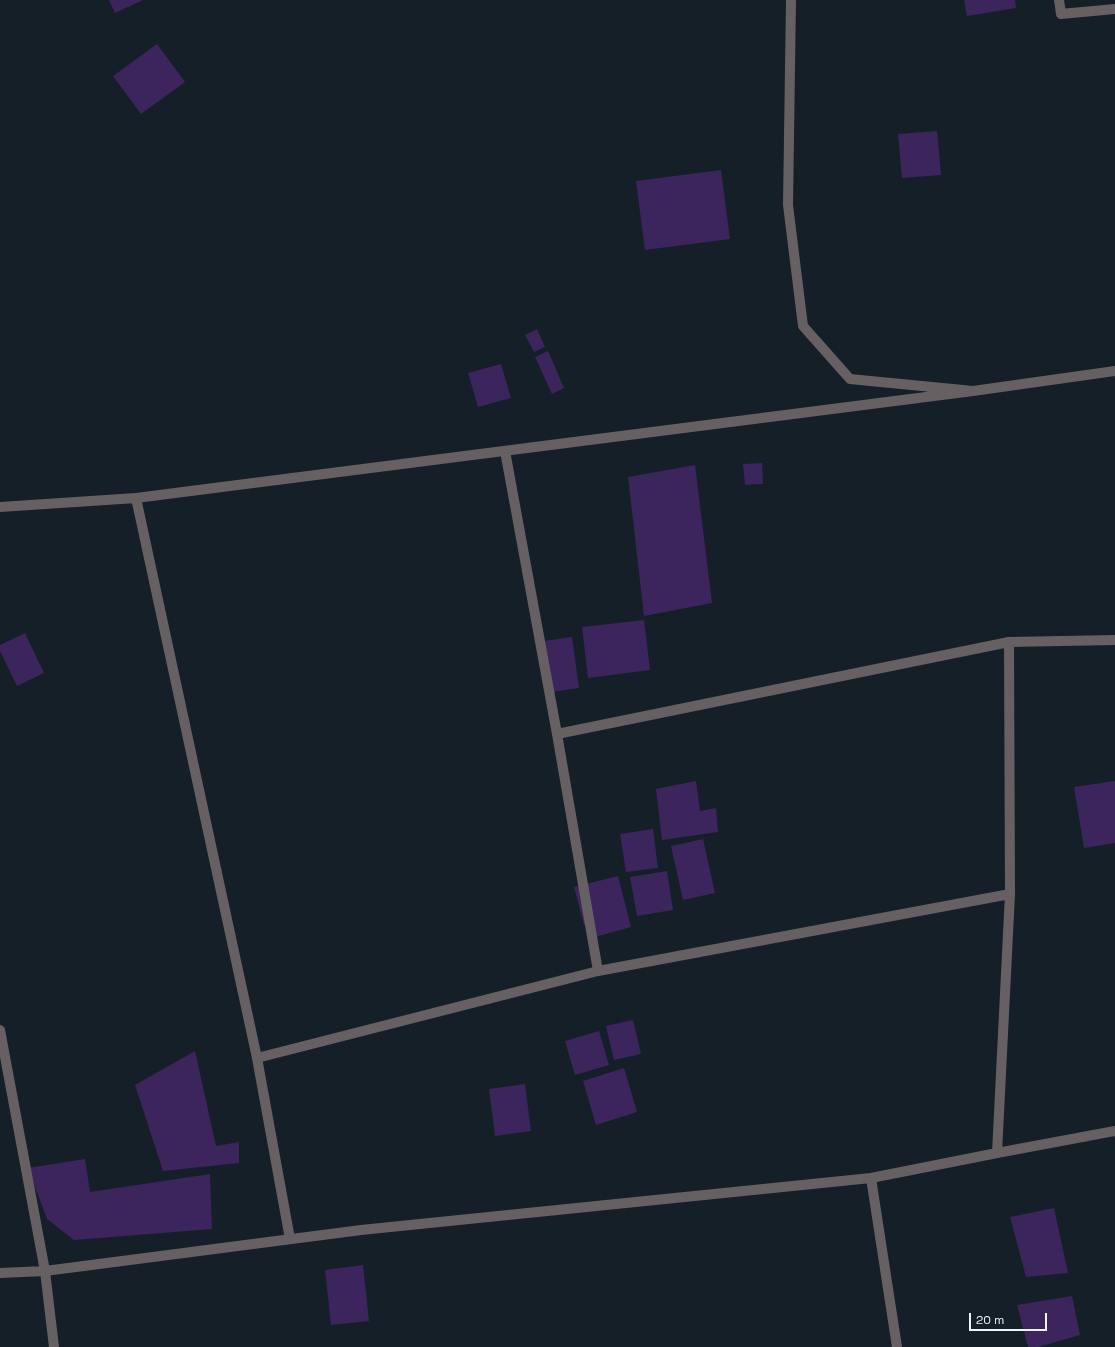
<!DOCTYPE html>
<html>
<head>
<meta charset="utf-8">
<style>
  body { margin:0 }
  #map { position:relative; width:1115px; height:1347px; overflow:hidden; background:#151f27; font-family:"Space Grotesk",sans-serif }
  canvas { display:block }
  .scale { position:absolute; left:969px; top:1313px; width:78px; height:18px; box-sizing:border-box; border:2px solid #eef5fb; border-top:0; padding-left:5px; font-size:12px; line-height:14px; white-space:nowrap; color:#eef5fb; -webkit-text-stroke:3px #151f27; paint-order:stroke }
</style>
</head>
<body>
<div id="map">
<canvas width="1115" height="1347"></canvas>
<div class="scale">20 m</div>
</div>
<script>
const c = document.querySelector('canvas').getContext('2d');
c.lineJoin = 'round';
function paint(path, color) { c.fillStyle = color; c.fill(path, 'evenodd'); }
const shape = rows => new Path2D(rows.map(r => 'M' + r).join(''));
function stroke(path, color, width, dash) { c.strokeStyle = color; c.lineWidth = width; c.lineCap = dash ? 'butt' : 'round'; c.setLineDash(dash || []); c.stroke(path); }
paint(shape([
  [109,0,143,0,115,13],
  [964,0,1015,0,1016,8,967,16],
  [157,44,185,82,141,114,113,76],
  [937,131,941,175,902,178,898,134],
  [721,170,730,239,645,250,636,181],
  [537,329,545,347,534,352,525,335],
  [548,351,564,388,552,394,535,357],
  [501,364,511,398,478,407,468,373],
  [762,463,763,484,745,485,743,464],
  [695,465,712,603,644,616,628,477],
  [644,620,650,670,588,678,582,627],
  [25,633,44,673,17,686,0,651,0,645],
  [572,637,579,688,551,692,544,641],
  [696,781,700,811,716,808,718,832,662,840,656,789],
  [1115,781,1115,843,1084,848,1074,787],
  [653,829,658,868,626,872,620,834],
  [703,839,715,893,683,900,671,846],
  [667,871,673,910,637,916,630,877],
  [618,876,631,927,595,937,592,923,584,925,574,887],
  [633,1020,641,1054,614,1060,606,1026],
  [599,1031,609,1065,575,1075,565,1041],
  [195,1051,216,1146,239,1142,239,1163,163,1171,135,1085],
  [624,1068,637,1112,596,1125,583,1081],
  [525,1084,531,1131,495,1136,489,1089],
  [85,1159,90,1192,210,1174,212,1229,74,1240,47,1219,28,1168],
  [1054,1208,1068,1273,1026,1277,1010,1217],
  [363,1265,369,1321,331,1325,325,1270],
  [1072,1296,1080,1335,1038,1347,1028,1347,1017,1305]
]), '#3c255c');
stroke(shape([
  [791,0,788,205,803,326,850,379,973,391,1115,371],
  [1059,0,1061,14,1115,9],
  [505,451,557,734,598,971,1010,894],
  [136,498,257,1058],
  [0,507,136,498,973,391],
  [1009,642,1010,894,997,1153,1115,1131],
  [557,734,1009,642,1115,640],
  [0,1030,45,1271,54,1347],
  [871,1178,897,1347],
  [290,1239,257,1058,598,971],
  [0,1273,45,1271,361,1230,871,1178,997,1153]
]), '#666063', 10);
</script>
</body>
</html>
